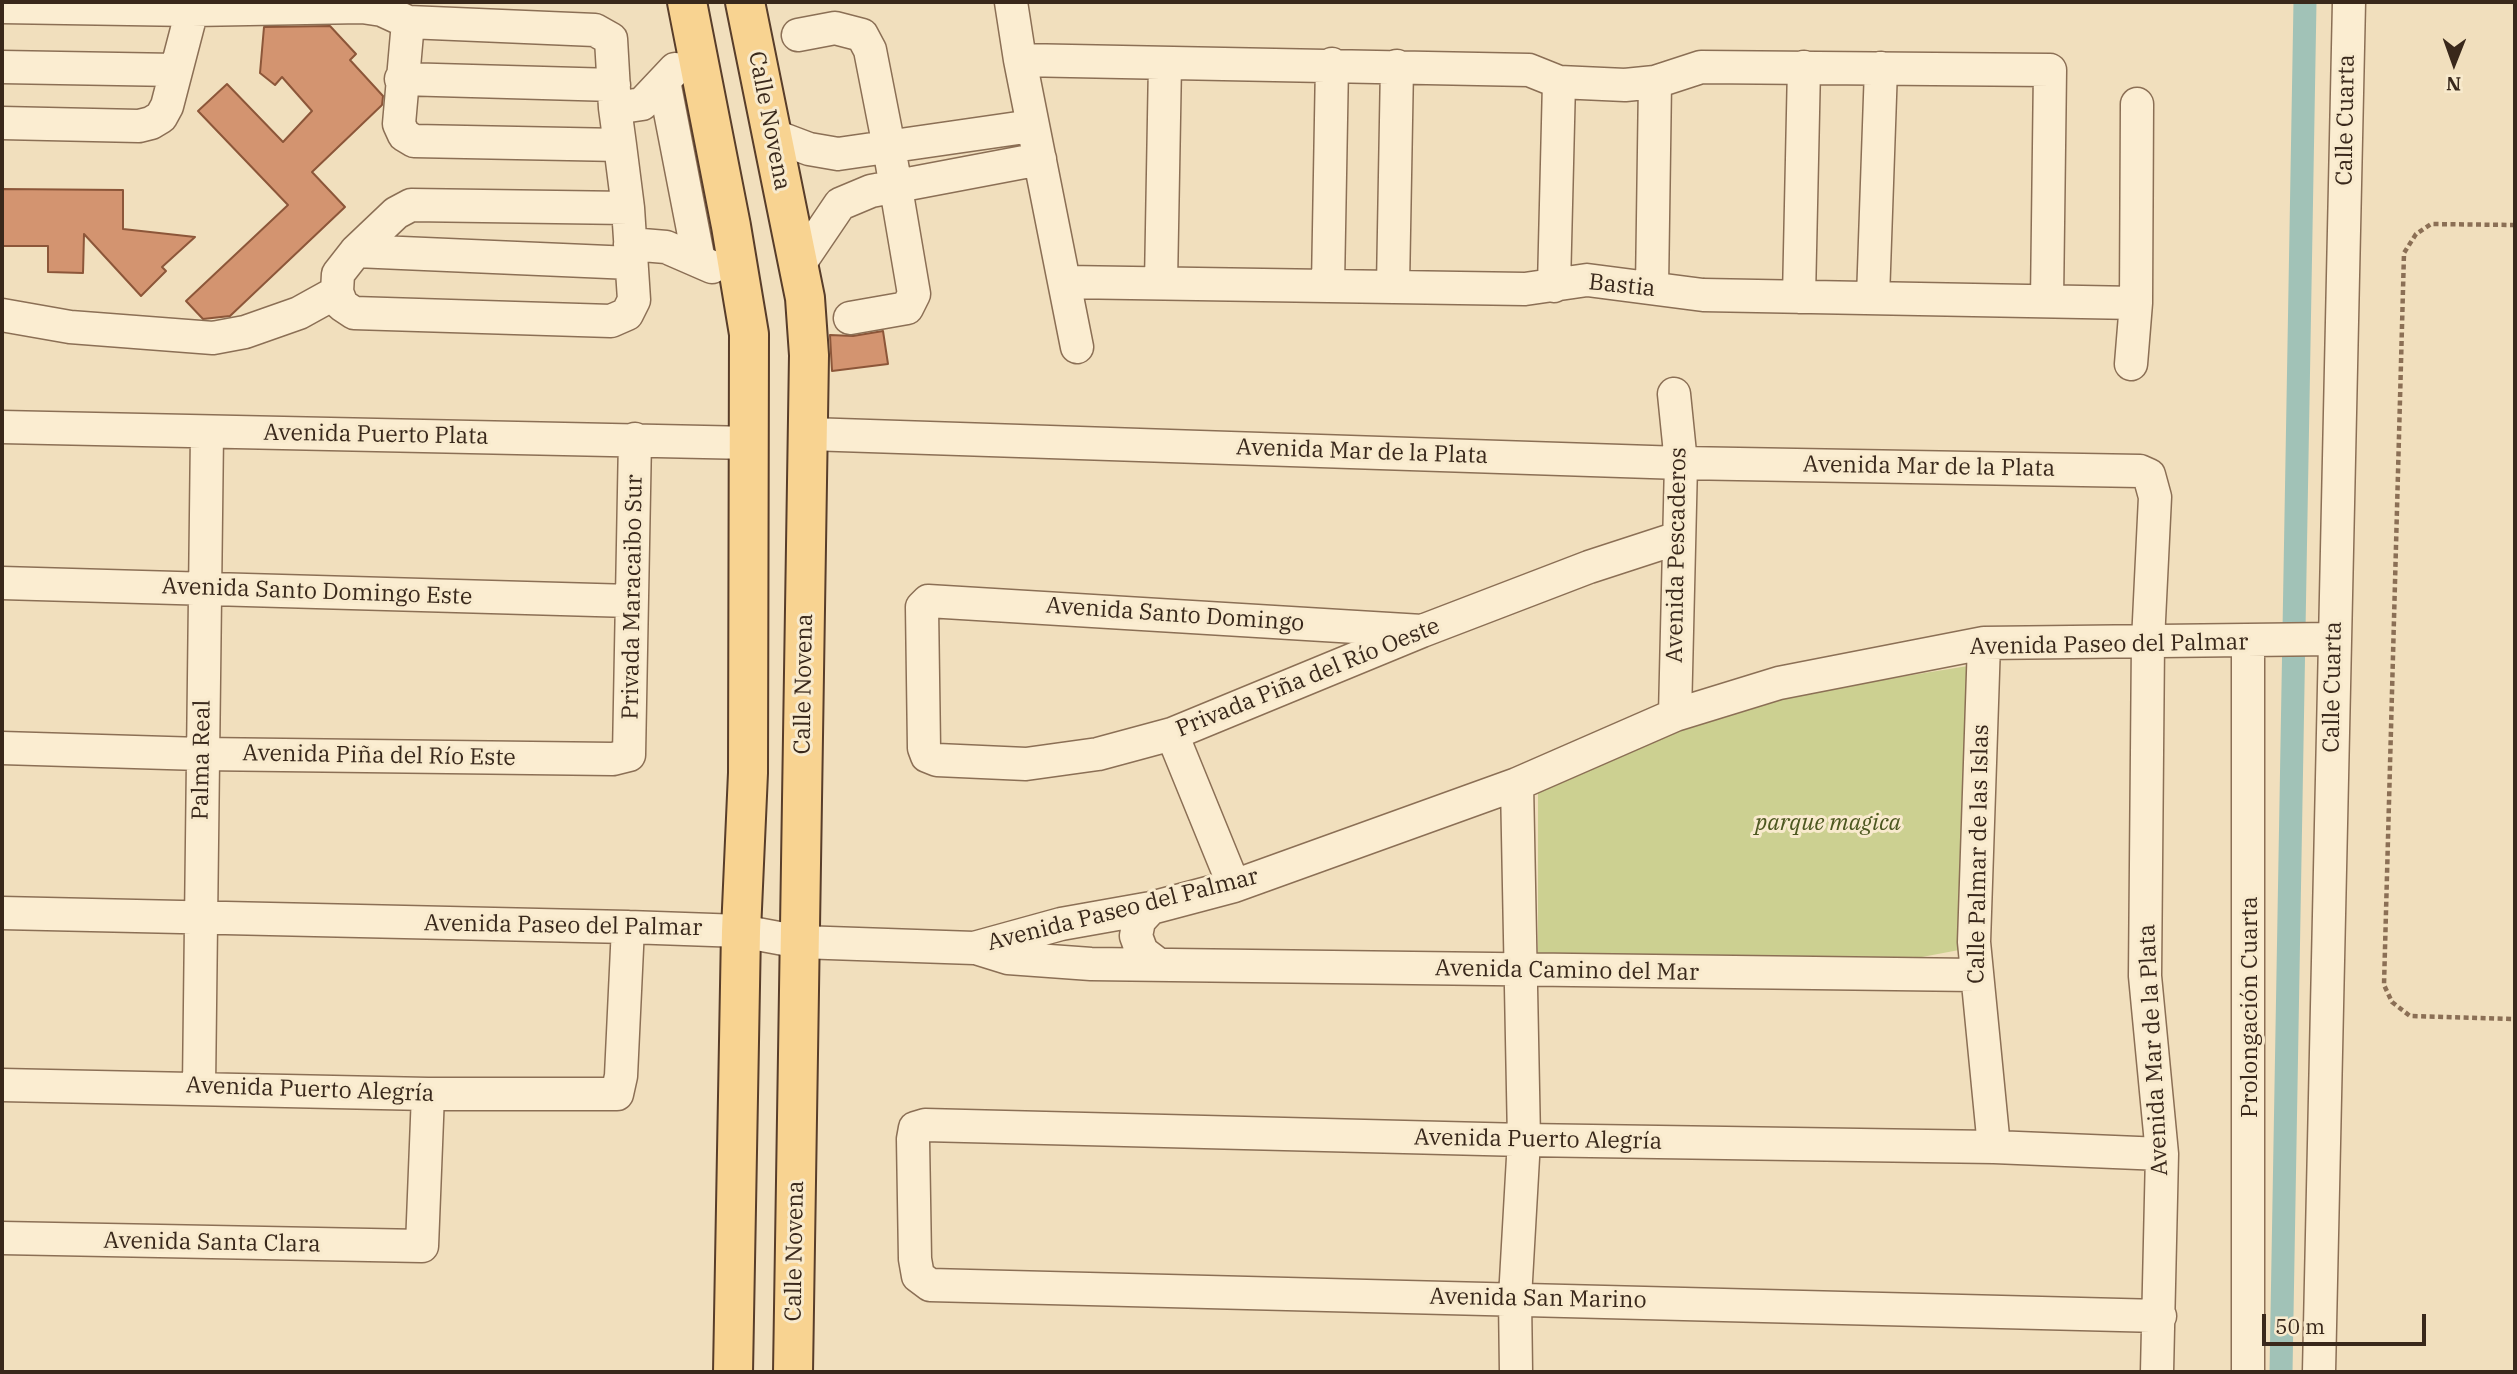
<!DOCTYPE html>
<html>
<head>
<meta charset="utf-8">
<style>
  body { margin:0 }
  #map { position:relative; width:2517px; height:1374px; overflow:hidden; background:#f1dfbd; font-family:"IBM Plex Serif",serif }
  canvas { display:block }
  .frame { position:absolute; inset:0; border:4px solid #39281b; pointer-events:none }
  .north { position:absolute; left:2419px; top:28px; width:70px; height:70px; -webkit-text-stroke:5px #f8eacd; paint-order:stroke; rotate:181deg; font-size:19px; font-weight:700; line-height:28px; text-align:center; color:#39281b }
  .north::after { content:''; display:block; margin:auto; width:24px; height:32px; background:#39281b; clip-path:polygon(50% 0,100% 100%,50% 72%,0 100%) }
  .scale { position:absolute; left:2262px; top:1314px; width:164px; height:32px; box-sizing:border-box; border:4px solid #39281b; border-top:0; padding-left:9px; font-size:21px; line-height:24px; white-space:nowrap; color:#39281b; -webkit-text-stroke:5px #f8eacd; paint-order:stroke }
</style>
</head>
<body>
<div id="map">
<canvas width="2517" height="1374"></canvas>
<div class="frame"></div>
<div class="north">N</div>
<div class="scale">50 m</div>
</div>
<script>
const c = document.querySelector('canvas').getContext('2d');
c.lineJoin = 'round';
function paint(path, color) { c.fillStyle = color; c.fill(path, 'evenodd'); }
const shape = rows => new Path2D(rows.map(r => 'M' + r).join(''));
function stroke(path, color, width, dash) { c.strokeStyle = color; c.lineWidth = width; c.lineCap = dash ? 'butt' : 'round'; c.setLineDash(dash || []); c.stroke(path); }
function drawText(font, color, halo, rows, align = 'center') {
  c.font = font + ' "IBM Plex Serif",serif'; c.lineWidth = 6; c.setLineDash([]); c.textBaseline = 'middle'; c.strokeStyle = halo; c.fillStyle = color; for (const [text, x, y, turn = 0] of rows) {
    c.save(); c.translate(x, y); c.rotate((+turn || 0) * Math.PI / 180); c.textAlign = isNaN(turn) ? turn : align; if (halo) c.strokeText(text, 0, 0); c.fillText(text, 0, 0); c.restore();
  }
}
paint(shape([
  [1968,666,1959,950,1922,957,1538,956,1538,784,1763,699]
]), '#ccd091');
stroke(shape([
  [2281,1372,2305,2]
]), '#a1c2b7', 23);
const building = shape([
  [330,26,356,54,350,60,383,96,382,105,312,172,345,207,230,316,203,319,186,301,288,205,198,111,227,84,283,142,312,111,282,77,275,85,260,73,264,27,330,26],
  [2,189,123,190,123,229,195,237,162,267,166,271,141,296,84,234,83,273,48,272,48,246,2,246,2,189],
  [883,331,888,364,832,371,830,335,853,336,883,331]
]);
paint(building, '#d39470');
stroke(building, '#8c5639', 2);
const minor = shape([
  [1011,2,1020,60],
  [2,7,192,10,362,7,382,10,408,22],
  [798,35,835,28,862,35,870,50,889,147,914,294,907,308,850,318],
  [2,67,176,70],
  [401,79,614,85],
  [664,81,699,261],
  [615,108,642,104,675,69],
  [2,123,139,126,151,123,161,117,167,106,192,10],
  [772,135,809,149,838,154,1032,126],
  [620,145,414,141,404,135,399,124,408,22,595,30,611,39,615,108,620,145,628,208,634,300,627,314,611,321,354,313,342,305,337,292,338,274,356,251,396,213,411,205,628,208],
  [630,244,666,247,712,267],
  [356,251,631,263],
  [798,266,840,204,871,191,1040,159],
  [1066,282,1525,289,1587,280,1703,295,2136,303],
  [1161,283,1165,63],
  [1328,285,1332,64],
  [1393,286,1397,66],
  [1554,286,1559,82],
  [1652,288,1655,82],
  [1799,297,1804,67],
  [1873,298,1881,68],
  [2,315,70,327,213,338,245,332,299,313,337,292],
  [1077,347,1020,60,1529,70,1559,82,1625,85,1655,82,1701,67,2050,70,2047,301],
  [2131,364,2136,303,2137,104],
  [1674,394,1681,463,1675,715],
  [2,427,751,443],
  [809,434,1681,463,2140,471,2149,475,2155,497,2148,641,2145,976,2162,1154,2157,1372],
  [2,583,631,601],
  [1422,631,928,601,922,607,924,748,927,756,937,760,1026,764,1098,754,1172,734,1422,631,1589,567,1678,538],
  [1984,643,1974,942,1994,1147],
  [1172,734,1234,886],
  [2,748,201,754,613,759,629,755,635,439],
  [1151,908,1139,921,1136,936,1142,952,1159,965],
  [2,913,628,927,741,931,800,942,974,948,1061,924,1151,908,1234,886,1517,784,1675,715,1779,683,1984,643,2334,639],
  [979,949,1008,958,1091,964,1975,975],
  [2,1085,428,1094,617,1094,621,1076,628,927],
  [199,1087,207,433],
  [2,1238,422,1246,428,1094],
  [2160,1316,930,1285,918,1276,915,1259,913,1139,915,1128,925,1125,1524,1140,1994,1147,2162,1154],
  [1516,1372,1515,1298,1524,1140,1517,784],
  [2248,1372,2248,641],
  [2319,1372,2349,2]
]);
const major = shape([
  [687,2,731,226,749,334,748,773,741,931,733,1372],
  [745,2,805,298,809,355,793,1372]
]);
stroke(minor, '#8b6f55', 35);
stroke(major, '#583d2a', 42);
stroke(shape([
  [2515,225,2431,224,2416,234,2404,253,2384,985,2392,1002,2410,1016,2515,1019]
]), '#8b6f55', 4.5, [5, 3.5]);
stroke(minor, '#fbedd1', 32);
stroke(major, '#f8d391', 38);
drawText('23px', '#39281b', '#f8eacd', [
  ["Calle Cuarta",2346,120,-89],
  ["Calle Novena",769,121,79],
  ["Bastia",1622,286,6],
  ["Avenida Puerto Plata",376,435,1],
  ["Avenida Mar de la Plata",1362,452,2],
  ["Avenida Mar de la Plata",1929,467,1],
  ["Avenida Pescaderos",1677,555,-89],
  ["Avenida Santo Domingo Este",317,592,2],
  ["Privada Maracaibo Sur",633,597,-89],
  ["Avenida Santo Domingo",1175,615,4],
  ["Avenida Paseo del Palmar",2109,645,-1],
  ["Privada Piña del Río Oeste",1308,678,-22],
  ["Calle Novena",804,684,-89],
  ["Calle Cuarta",2333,687,-89],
  ["Avenida Piña del Río Este",379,756,1],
  ["Palma Real",202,760,-89],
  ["Calle Palmar de las Islas",1979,854,-89],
  ["Avenida Paseo del Palmar",1123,910,-14],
  ["Avenida Paseo del Palmar",563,926,1],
  ["Avenida Camino del Mar",1567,971,1],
  ["Prolongación Cuarta",2250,1007,-90],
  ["Avenida Mar de la Plata",2154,1050,-93],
  ["Avenida Puerto Alegría",310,1090,2],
  ["Avenida Puerto Alegría",1538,1140,1],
  ["Avenida Santa Clara",212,1243,1],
  ["Calle Novena",795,1251,-89],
  ["Avenida San Marino",1538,1299,1]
]);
drawText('italic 23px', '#4c5720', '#f8eacd', [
  ["parque magica",1828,823]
]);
</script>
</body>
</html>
